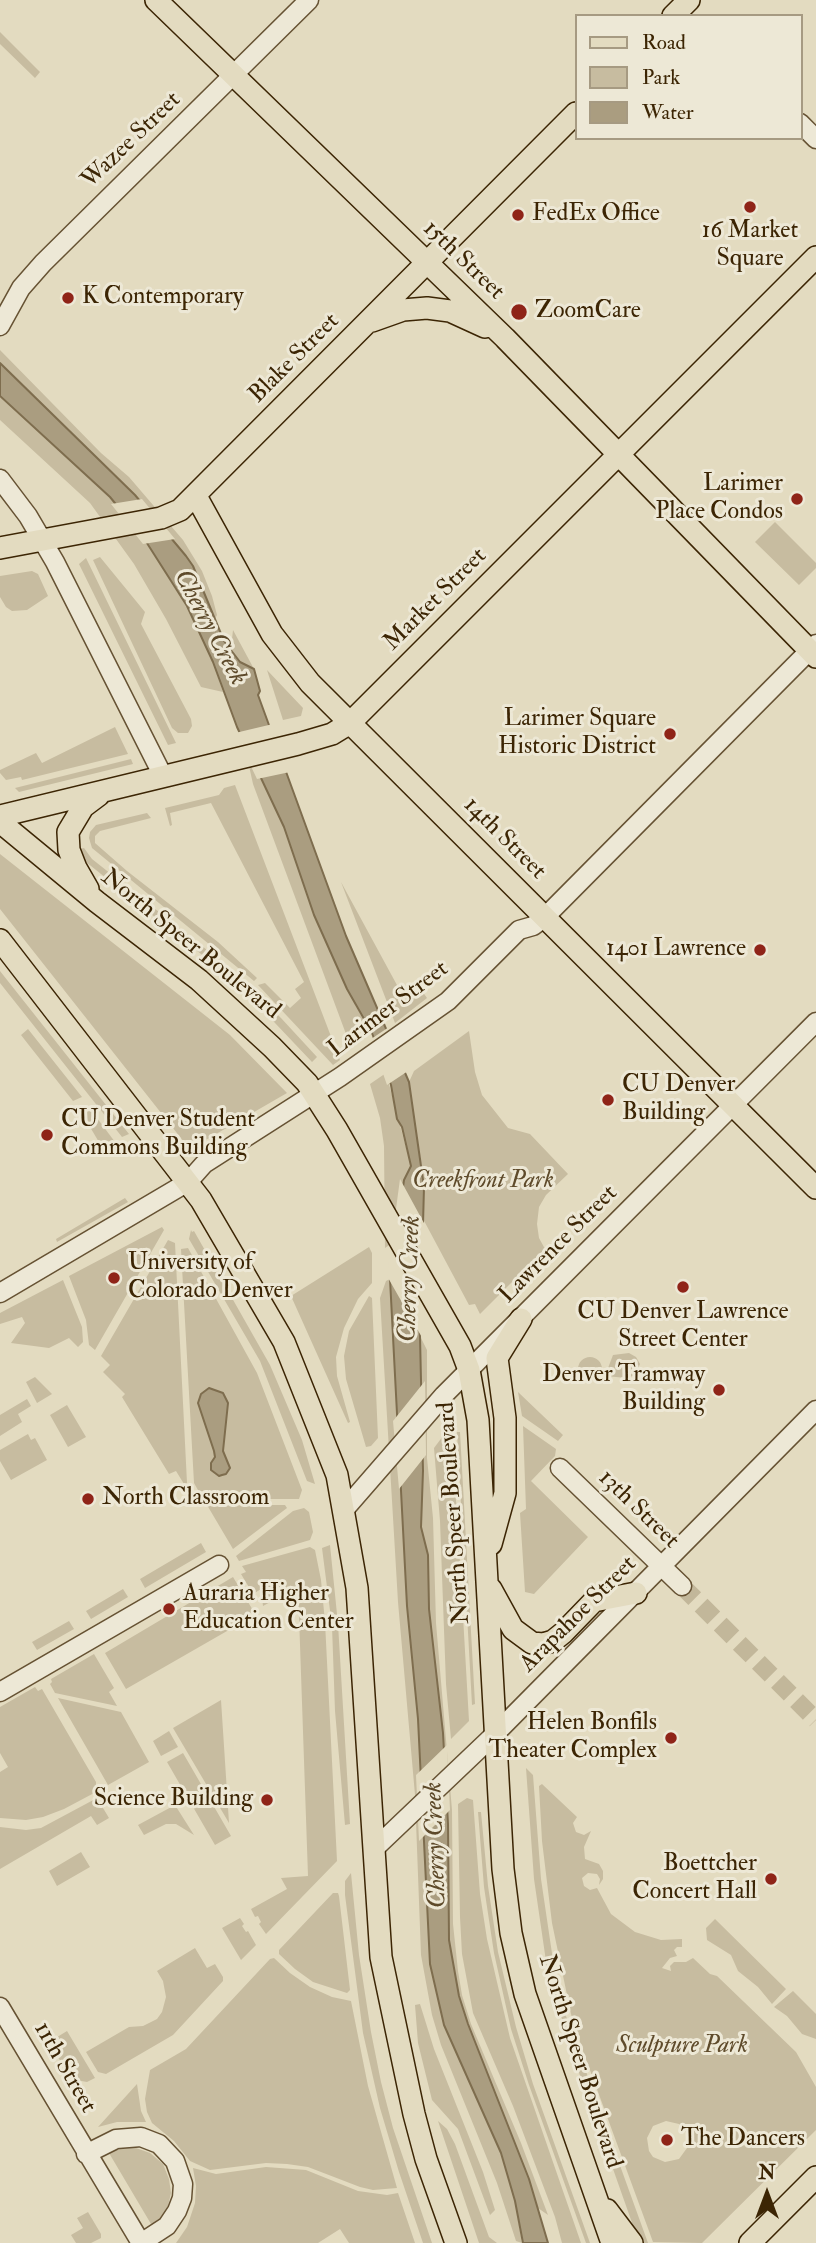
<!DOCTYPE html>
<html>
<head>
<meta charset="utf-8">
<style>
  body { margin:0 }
  #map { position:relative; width:816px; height:2243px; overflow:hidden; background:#e3dbc0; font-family:"IM FELL Double Pica",serif }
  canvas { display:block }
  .legend { position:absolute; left:575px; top:14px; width:228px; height:126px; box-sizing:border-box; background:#ede8d6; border:2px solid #a69a82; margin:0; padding:9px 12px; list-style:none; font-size:21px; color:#3c2504 }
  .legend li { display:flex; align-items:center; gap:14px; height:35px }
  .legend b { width:35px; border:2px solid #a69a82 }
  .north { position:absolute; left:732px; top:2159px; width:70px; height:70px; -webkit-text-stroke:5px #ede8d6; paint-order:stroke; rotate:0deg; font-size:19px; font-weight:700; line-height:28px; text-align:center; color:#3c2504 }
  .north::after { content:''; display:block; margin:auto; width:24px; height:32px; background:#3c2504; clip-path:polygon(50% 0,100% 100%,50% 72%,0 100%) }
</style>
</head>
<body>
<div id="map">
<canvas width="816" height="2243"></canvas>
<ul class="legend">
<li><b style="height:9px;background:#e3dbc0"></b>Road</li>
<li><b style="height:19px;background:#c7bca0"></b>Park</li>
<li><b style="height:19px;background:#aa9d80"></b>Water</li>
</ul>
<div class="north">N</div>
</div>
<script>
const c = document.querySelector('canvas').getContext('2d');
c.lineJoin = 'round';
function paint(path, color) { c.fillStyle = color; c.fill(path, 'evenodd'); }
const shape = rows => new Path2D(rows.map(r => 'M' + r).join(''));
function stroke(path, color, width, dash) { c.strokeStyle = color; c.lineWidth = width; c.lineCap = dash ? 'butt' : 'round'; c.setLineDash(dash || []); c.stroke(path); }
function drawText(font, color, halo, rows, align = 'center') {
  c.font = font + ' "IM FELL Double Pica",serif'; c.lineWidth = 6; c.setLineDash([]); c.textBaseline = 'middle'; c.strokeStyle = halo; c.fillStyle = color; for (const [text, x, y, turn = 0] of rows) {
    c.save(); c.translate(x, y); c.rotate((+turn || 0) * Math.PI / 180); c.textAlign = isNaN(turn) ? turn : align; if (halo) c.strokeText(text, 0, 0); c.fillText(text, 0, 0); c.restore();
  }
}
paint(shape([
  [0,32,40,72,35,78,0,44],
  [0,350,101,453,129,477,183,540,202,571,212,596,217,615,215,619,193,566,186,556,135,495,4,367,0,363],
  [0,396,110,497,145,540,187,606,213,662,223,692,201,687,166,619,134,564,90,503,0,420],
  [775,522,816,563,816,568,799,585,755,542],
  [100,557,145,612,141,624,191,719,192,726,188,733,178,733,172,728,93,560],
  [86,558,176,743,168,745,79,564],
  [32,571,38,574,48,596,27,610,12,611,6,607,0,597,0,576],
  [233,630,254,669,240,662,234,655,231,648],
  [267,670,303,708,301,716,283,720],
  [115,727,128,754,22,780,21,777,6,780,0,773,0,770,36,753,42,763],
  [244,743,284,827,315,915,347,989,365,1023,346,1034,253,784],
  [131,759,133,764,19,792,15,788],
  [235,785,340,1060,333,1065,258,985,265,983,290,1008,301,998,295,989,304,982,211,803,170,813,172,825,170,826,165,808,219,795,224,788],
  [147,813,151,818,100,831,95,836,95,843,127,871,218,942,257,978,254,981,92,848,89,838,90,832,96,825],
  [84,848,92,859,226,965,281,1018,317,1057,312,1062,257,1004,211,962,81,858,76,850],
  [0,854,230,1035,287,1093,197,1145,184,1142,0,909],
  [341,882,404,998,422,991,427,998,395,1023],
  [0,971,129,1134,122,1137,0,983],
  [28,1029,82,1097,73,1101,28,1044,21,1035],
  [469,1031,475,1072,482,1095,508,1128,530,1134,568,1174,546,1195,539,1207,537,1224,539,1238,545,1249,480,1314,475,1304,469,1305,422,1217,422,1169,409,1082,414,1071],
  [386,1073,411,1166,404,1180,395,1241,385,1248,384,1146,380,1118,370,1084],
  [88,1106,115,1142,103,1149,80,1110],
  [125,1198,128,1202,57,1242,56,1239],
  [162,1227,164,1230,95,1350,89,1345,86,1320,69,1276],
  [191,1230,192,1232,194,1231,270,1365,302,1440,315,1484,307,1481,260,1361,189,1239],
  [168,1240,175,1243,187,1483,184,1484,176,1471,169,1474,122,1397,125,1394,103,1372,110,1365,101,1356],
  [369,1247,372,1253,372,1283,358,1299,344,1328,336,1357,337,1376,350,1422,348,1423,291,1296],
  [188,1248,257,1373,302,1490,299,1499,203,1499,194,1483,181,1249],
  [390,1279,407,1606,418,1719,430,1964,444,2025,501,2153,515,2201,522,2243,516,2241,497,2183,441,2045,432,2015,421,1955,415,1795,398,1602,380,1298,386,1281],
  [63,1280,82,1327,83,1342,78,1347,69,1338,49,1348,11,1343,25,1323,22,1317,0,1324,0,1313],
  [369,1296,372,1298,378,1438,371,1446,366,1447,346,1379,344,1356,349,1331],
  [420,1336,427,1350,427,1458,433,1518,436,1623,452,1810,453,1924,458,1971,462,1995,471,2024,521,2143,548,2215,538,2208,529,2179,468,2024,459,1996,449,1940,448,1824,443,1733,429,1609,428,1555,421,1527,423,1471],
  [629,1353,636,1357,640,1364,635,1375,627,1378,605,1376,613,1355],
  '578 1369a12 12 0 1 1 24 0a12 12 0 1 1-24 0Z',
  [35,1377,52,1394,37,1403,26,1382],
  [518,1392,563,1435,558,1441,522,1416],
  [27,1399,31,1406,18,1414,22,1422,0,1436,0,1415],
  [67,1405,86,1437,68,1447,50,1415],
  [523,1426,556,1449,555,1456,531,1481,588,1537,534,1594,525,1592,520,1513,526,1509],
  [449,1428,457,1511,469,1721,451,1739,446,1684,440,1521,434,1448],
  [457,1432,460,1432,475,1704,472,1705],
  [28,1434,31,1440,35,1438,47,1460,11,1480,0,1461,0,1450],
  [207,1505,285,1505,287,1508,233,1549],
  [304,1508,309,1512,313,1532,310,1540,239,1561,236,1556,293,1511],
  [201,1543,206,1552,145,1588,140,1579],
  [330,1545,338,1624,350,1824,345,1825,335,1711,332,1626,322,1548],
  [310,1547,315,1550,321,1580,325,1622,337,1861,266,1934,259,1924,261,1922,258,1916,255,1917,251,1909,287,1889,281,1878,308,1876,298,1587,263,1606,261,1589,253,1594,241,1574,246,1572,242,1566],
  [233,1577,254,1612,239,1620,241,1623,126,1689,105,1653],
  [123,1589,128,1597,91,1619,86,1611],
  [69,1621,74,1629,37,1650,32,1642],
  [94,1654,114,1688,109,1692,117,1706,55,1693,50,1684,52,1682,51,1679],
  [35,1687,38,1691,42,1689,96,1782,96,1792,64,1809,43,1817,26,1820,0,1818,0,1772,8,1767,0,1753,0,1707],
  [58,1698,121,1712,149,1762,108,1785],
  [221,1700,229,1823,173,1728],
  [169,1731,178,1747,161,1756,153,1741],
  [183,1753,231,1836,215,1845,167,1762],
  [526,1768,533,1775,541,1879,554,1967,566,2016,648,2243,641,2243,636,2234,572,2053,547,1968,534,1879],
  [542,1784,577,1817,573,1823,576,1832,584,1835,591,1831,584,1847,585,1859,599,1864,603,1871,603,1879,599,1885,600,1879,597,1874,588,1873,582,1878,584,1886,590,1890,597,1888,611,1914,635,1932,661,1940,682,1939,682,1947,677,1947,674,1950,677,1956,670,1958,662,1968,671,1971,670,1966,674,1962,686,1962,693,1958,710,1974,717,1976,796,2052,816,2087,816,2130,702,2243,653,2242,583,2051,571,2014,552,1923,542,1841,539,1786],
  [666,2121,679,2124,687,2134,688,2141,687,2148,679,2159,665,2162,653,2157,649,2151,647,2138,653,2126],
  [97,1798,109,1818,97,1825,91,1816,0,1869,0,1827,26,1830,41,1828],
  [467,1798,473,1800,480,1894,487,1939,510,2038,581,2243,562,2243,555,2217,513,2106,473,2013,462,1954,460,1917,458,1804],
  [175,1805,194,1835,176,1824,166,1824,144,1835,138,1825],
  [478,1812,481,1812,488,1886,498,1952,516,2027,533,2084,590,2243,586,2243,529,2085,511,2029,494,1953,484,1887],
  [81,1852,90,1867,57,1886,49,1871],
  [351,1873,359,1955,371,2032,381,2082,393,2128,432,2243,423,2243,399,2172,380,2108,363,2033,345,1895,345,1881],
  [333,1893,338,1893,339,1896,350,1990,347,1993,313,1982,295,1969,279,1954,279,1950],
  [240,1918,244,1924,242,1926,246,1932,248,1931,256,1945,241,1960,222,1928],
  [715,1919,786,1989,772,2004,758,1987,738,1971,731,1955,707,1940,706,1928],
  [195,1948,207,1968,215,1964,223,1977,223,1981,173,2035,106,2074,98,2072,86,2052,129,2027,143,2026,157,2019,162,2012,166,1997,163,1981,157,1971],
  [274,1958,290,1973,310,1987,332,1997,351,2001,368,2086,397,2188,373,2190,360,2187,308,2167,287,2164,266,2163,210,2170,190,2161,174,2141,152,2123,147,2112,145,2099,150,2070,186,2049,270,1959],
  [793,1991,816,2014,816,2039,802,2034,787,2016,774,2007],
  [420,2004,434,2049,483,2172,495,2210,490,2215,458,2129,432,2100,418,2043,415,2005],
  [67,2031,95,2078,87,2082,71,2079,49,2042],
  [137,2084,141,2111,146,2122,117,2122,98,2127],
  [438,2121,447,2129,455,2144,489,2237,497,2243,479,2243],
  [122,2148,136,2148,150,2153,163,2164,169,2179,171,2193,166,2214,158,2223,151,2224,109,2153],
  [266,2167,306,2170,358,2191,387,2195,398,2193,415,2243,349,2243,340,2229,318,2243,176,2243,187,2227,195,2203,196,2186,193,2168,216,2174],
  [88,2212,101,2234,101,2238,91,2243,76,2243,71,2235,83,2228,77,2218]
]), '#c7bca0');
const water = shape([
  [0,363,135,495,186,556,193,566,224,641,240,662,254,669,260,691,258,695,346,936,409,1082,424,1187,420,1336,423,1471,421,1527,428,1555,429,1609,443,1733,448,1824,449,1940,459,1996,468,2024,529,2179,548,2243,523,2243,515,2201,501,2153,444,2025,430,1964,418,1719,407,1606,390,1279,404,1180,411,1166,402,1127,397,1119,391,1085,372,1033,347,989,314,915,284,827,237,727,213,662,187,606,145,540,110,497,0,396,0,363],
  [209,1388,223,1393,228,1403,223,1451,230,1468,226,1474,222,1475,219,1476,211,1470,211,1463,215,1457,214,1451,198,1403,201,1394,209,1388]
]);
paint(water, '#aa9d80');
stroke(water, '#7e6d4e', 2);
paint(shape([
  [142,499,175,539,143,544,111,504],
  [273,724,290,772,257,779,235,733],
  [389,1027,408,1071,387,1085,371,1039],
  [400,1179,425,1225,424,1341,387,1276],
  [425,1381,426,1455,399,1489,393,1421],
  [447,1745,450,1810,419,1841,416,1775]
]), '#e3dbc0');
stroke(shape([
  [682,1586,816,1720]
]), '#c2b79a', 18, [18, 9]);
const minor = shape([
  [800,123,816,139],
  [0,326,21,288,43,263,309,0],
  [0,479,28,516,55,562,163,776],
  [0,1293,188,1182,204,1164,340,1077,448,1001,519,930,533,926,545,917,816,644],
  [560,1468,682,1586],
  [344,1510,444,1395,816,1022],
  [0,1692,219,1565],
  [373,1850,496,1733,816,1410],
  [0,2007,141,2243],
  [86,2154,116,2139,141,2137,159,2144,175,2161,183,2184,182,2198,177,2211,167,2226,141,2243]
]);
const major = shape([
  [156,0,505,338,816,657],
  [673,16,689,0],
  [372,321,403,310,427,308,450,311,485,327],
  [196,496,272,634,310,683,816,1188],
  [0,548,161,518,180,510,576,113],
  [0,816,298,744,332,734,350,723,816,257],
  [0,822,97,902,199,980,272,1047,307,1083,337,1130,460,1346,469,1370,478,1420,503,1869,511,1933,525,1994,612,2243],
  [88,889,76,868,69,850,68,832,83,807,99,795],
  [0,940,201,1200,284,1342,337,1475,357,1588,381,1957,414,2114,426,2159,456,2243],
  [491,1544,505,1493,505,1418,497,1358,521,1319],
  [491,1589,513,1629,532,1643,543,1644,553,1641,563,1633,594,1601,636,1593],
  [607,2210,632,2243],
  [750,2243,816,2177]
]);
stroke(minor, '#665233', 21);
stroke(major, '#3c2504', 24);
stroke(minor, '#ede8d6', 18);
stroke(major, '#e3dbc0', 21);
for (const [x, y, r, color] of [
  [750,207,7,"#8f2418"],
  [518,215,7,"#8f2418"],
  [68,298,7,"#8f2418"],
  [519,312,9,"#8f2418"],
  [797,499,7,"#8f2418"],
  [670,734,7,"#8f2418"],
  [760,950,7,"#8f2418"],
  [608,1100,7,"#8f2418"],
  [47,1135,7,"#8f2418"],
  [114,1278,7,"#8f2418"],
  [683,1287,7,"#8f2418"],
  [719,1390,7,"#8f2418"],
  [88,1499,7,"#8f2418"],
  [169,1609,7,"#8f2418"],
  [671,1738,7,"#8f2418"],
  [267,1800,7,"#8f2418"],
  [771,1879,7,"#8f2418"],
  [667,2140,7,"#8f2418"]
]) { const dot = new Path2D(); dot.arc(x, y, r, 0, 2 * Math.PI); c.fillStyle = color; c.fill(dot); stroke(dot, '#ede8d6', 2.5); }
drawText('24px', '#3c2504', '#ede8d6', [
  ["Wazee Street",132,141,-44],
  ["15th Street",463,261,44],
  ["Blake Street",295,359,-45],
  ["Market Street",436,600,-45],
  ["14th Street",504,839,45],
  ["North Speer Boulevard",190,945,39],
  ["Larimer Street",389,1010,-37],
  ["Lawrence Street",559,1245,-45],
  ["13th Street",638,1510,44],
  ["North Speer Boulevard",455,1513,-94],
  ["Arapahoe Street",579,1615,-45],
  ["North Speer Boulevard",579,2062,72],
  ["11th Street",64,2068,60]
]);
drawText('24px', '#3c2504', '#ede8d6', [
  ["FedEx Office",532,215],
  ["16 Market",750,232,"center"],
  ["Square",750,260,"center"],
  ["K Contemporary",82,298],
  ["ZoomCare",535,312],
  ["Larimer",783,485,"right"],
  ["Place Condos",783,513,"right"],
  ["Larimer Square",656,720,"right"],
  ["Historic District",656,748,"right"],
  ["1401 Lawrence",746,950,"right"],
  ["CU Denver",622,1086],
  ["Building",622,1114],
  ["CU Denver Student",61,1121],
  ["Commons Building",61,1149],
  ["University of",128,1264],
  ["Colorado Denver",128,1292],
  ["CU Denver Lawrence",683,1313,"center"],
  ["Street Center",683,1341,"center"],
  ["Denver Tramway",705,1376,"right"],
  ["Building",705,1404,"right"],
  ["North Classroom",102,1499],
  ["Auraria Higher",183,1595],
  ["Education Center",183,1623],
  ["Helen Bonfils",657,1724,"right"],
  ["Theater Complex",657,1752,"right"],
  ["Science Building",253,1800,"right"],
  ["Boettcher",757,1865,"right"],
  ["Concert Hall",757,1893,"right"],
  ["The Dancers",681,2140]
], 'left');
drawText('italic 24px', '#5f4b2b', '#ede8d6', [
  ["Creekfront Park",483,1182],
  ["Sculpture Park",682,2047]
]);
drawText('italic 26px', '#5d4929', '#ede8d6', [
  ["Cherry Creek",209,628,62],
  ["Cherry Creek",411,1279,-88],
  ["Cherry Creek",437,1845,-92]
]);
</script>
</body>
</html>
